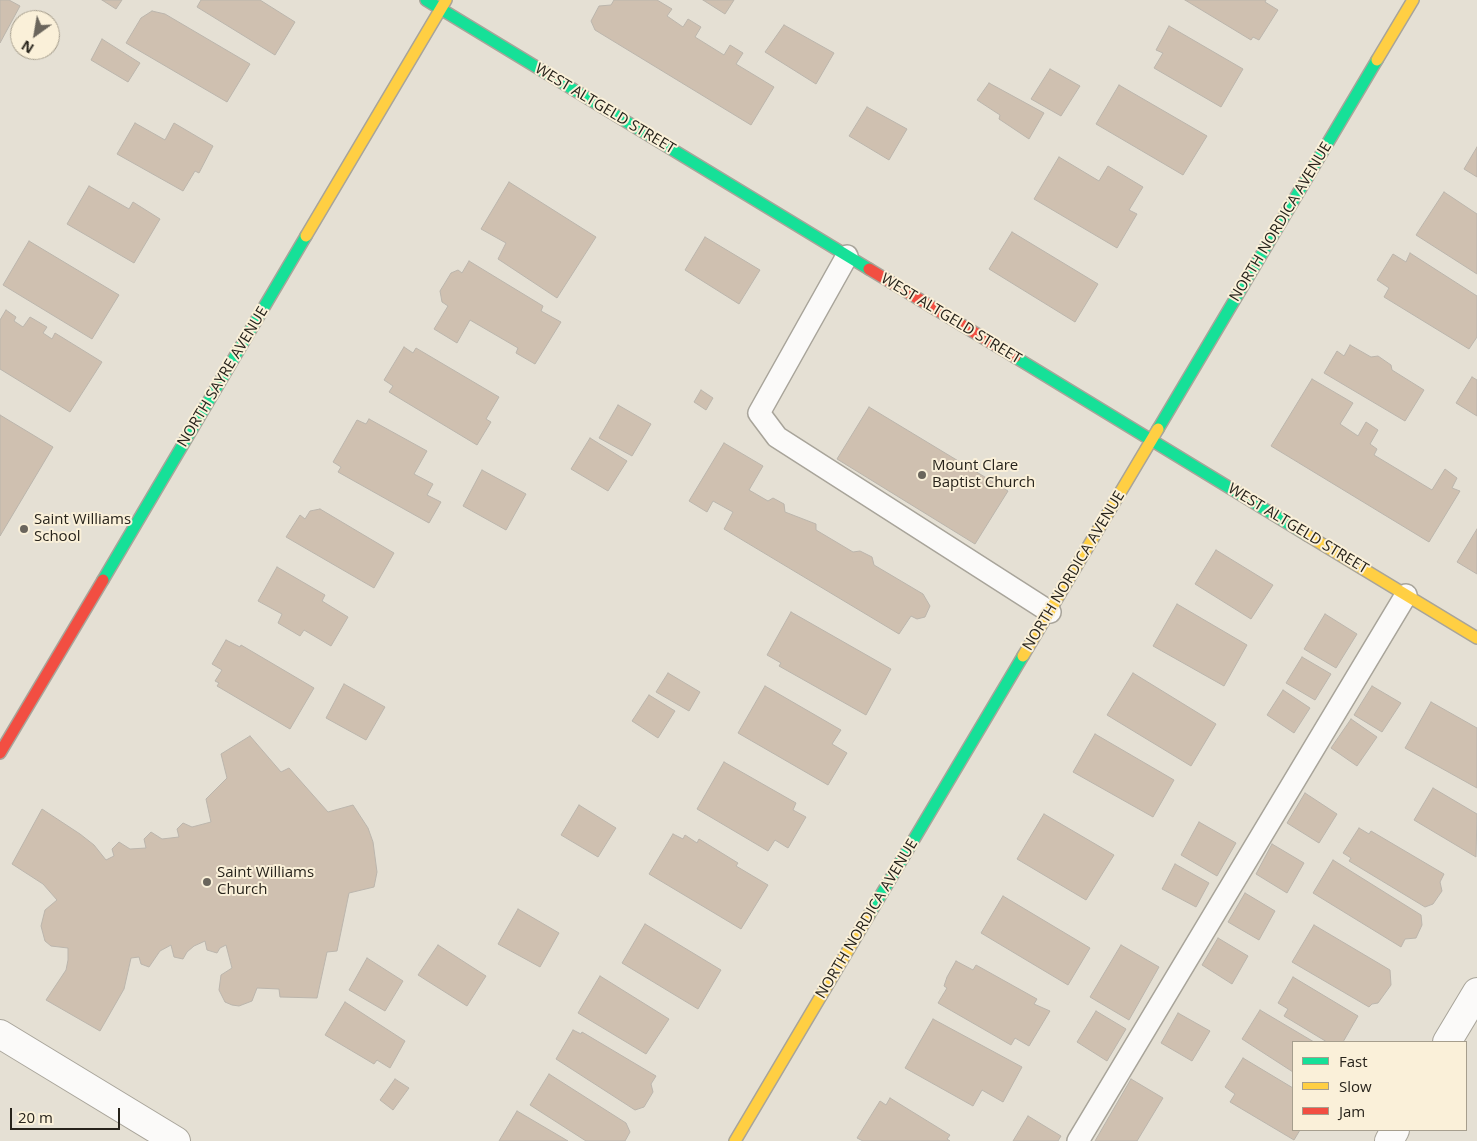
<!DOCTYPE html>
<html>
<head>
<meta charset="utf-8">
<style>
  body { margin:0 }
  #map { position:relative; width:1477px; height:1141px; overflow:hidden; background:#e5e0d4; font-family:"Open Sans",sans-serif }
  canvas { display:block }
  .legend { position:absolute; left:1292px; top:1041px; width:175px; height:90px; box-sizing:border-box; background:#faf0d9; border:1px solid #a69e8d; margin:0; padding:6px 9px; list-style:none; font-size:15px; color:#27231b }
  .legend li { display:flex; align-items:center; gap:10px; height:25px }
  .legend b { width:25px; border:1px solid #a69e8d }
  .north { position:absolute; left:10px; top:10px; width:50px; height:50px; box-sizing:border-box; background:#faf0d9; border:1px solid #a69e8d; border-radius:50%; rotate:212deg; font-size:14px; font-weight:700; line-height:20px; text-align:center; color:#27231b }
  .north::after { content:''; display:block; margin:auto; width:18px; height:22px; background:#6a655c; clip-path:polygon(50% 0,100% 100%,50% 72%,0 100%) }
  .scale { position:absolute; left:10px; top:1108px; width:110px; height:22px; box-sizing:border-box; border:2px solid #27231b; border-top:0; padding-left:6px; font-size:15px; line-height:18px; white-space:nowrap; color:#27231b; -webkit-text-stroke:4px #faf0d9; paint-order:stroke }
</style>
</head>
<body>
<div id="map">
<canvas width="1477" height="1141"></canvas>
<ul class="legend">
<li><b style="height:6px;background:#16e098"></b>Fast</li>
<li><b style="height:6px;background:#ffcf43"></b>Slow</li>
<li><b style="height:6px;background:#f24e42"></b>Jam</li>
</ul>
<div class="north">N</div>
<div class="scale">20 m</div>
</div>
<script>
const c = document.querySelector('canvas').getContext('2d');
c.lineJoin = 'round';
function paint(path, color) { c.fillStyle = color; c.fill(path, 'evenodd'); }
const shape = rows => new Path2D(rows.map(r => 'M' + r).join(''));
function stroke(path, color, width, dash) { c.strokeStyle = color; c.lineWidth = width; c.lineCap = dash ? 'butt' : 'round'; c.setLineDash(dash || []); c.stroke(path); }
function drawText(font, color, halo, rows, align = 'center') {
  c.font = font + ' "Open Sans",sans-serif'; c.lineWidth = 4; c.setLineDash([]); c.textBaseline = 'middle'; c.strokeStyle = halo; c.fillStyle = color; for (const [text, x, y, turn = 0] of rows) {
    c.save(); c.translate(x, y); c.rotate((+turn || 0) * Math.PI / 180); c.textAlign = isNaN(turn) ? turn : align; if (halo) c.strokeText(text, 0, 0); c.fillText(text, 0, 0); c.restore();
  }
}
const building = shape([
  [0,0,9,0,20,6,0,43,0,0],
  [102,0,122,0,116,9,102,0],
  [201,0,260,0,295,22,275,55,197,7,201,0],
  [614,0,657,0,672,9,667,16,683,27,688,19,701,27,695,37,724,55,730,45,743,53,736,64,774,87,751,125,595,30,591,21,599,6,611,5,614,0],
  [703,0,734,0,725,14,703,0],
  [1185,0,1266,0,1265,2,1278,10,1259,40,1253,37,1251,40,1185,0],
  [152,11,165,14,250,64,227,102,126,43,141,18,152,11],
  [784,25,834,53,816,84,765,52,784,25],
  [1169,26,1243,69,1221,107,1154,68,1163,53,1156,50,1169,26],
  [102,39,140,63,128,82,91,60,102,39],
  [1050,69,1080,86,1061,116,1031,99,1050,69],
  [989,83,1044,113,1029,139,999,119,1000,115,977,100,989,83],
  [1119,85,1207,136,1183,175,1096,124,1119,85],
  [867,107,907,129,889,160,849,136,867,107],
  [135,123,165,140,174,123,213,146,199,173,195,171,183,191,117,154,135,123],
  [1477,147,1477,177,1464,169,1477,147],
  [1059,157,1099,181,1108,166,1143,187,1129,210,1137,214,1117,248,1034,199,1059,157],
  [509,182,596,237,557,298,498,259,506,243,481,229,509,182],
  [89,186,129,209,133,202,160,219,134,263,67,224,89,186],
  [1444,192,1477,214,1477,274,1416,235,1444,192],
  [1012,232,1098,284,1075,322,989,269,1012,232],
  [705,237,760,270,739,304,685,270,705,237],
  [29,241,119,295,92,339,3,285,29,241],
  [1410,253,1477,296,1477,337,1469,349,1384,297,1389,288,1377,280,1393,254,1406,262,1410,253],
  [469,261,543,306,541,311,561,322,535,364,516,353,518,348,470,320,457,343,434,329,448,306,442,302,440,291,451,273,458,270,462,273,469,261],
  [6,310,16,317,14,321,23,327,30,317,47,327,43,333,52,339,55,333,102,362,70,412,0,369,0,320,6,310],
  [1350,345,1371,357,1378,356,1391,365,1392,370,1424,390,1405,421,1324,373,1337,351,1344,356,1350,345],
  [404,347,413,353,416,348,499,397,486,419,491,422,477,445,389,392,393,386,384,380,404,347],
  [1472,377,1477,380,1477,416,1456,403,1472,377],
  [1312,379,1353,403,1340,424,1358,436,1366,422,1378,430,1370,444,1377,449,1374,455,1432,490,1445,469,1457,478,1452,488,1460,491,1429,542,1271,446,1312,379],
  [701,390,713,398,706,410,694,402,701,390],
  [618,405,651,424,632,456,599,438,618,405],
  [869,407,1008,491,975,544,837,459,869,407],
  [0,415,53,447,0,536,0,415],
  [369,419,427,451,414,474,433,484,427,495,441,502,429,523,338,472,341,467,333,462,357,420,366,424,369,419],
  [590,438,627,461,608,491,571,469,590,438],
  [724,443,763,466,749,490,768,501,773,498,784,504,785,512,816,524,816,530,853,552,860,551,872,557,874,565,923,594,930,606,925,617,917,619,911,616,899,634,724,529,733,512,713,501,707,512,689,501,724,443],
  [482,470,526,494,506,530,463,506,482,470],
  [320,509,394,553,374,588,286,537,300,515,305,519,310,511,320,509],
  [1477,529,1477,574,1457,562,1477,529],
  [1216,550,1273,585,1251,619,1195,584,1216,550],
  [277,567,325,595,322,601,348,617,331,646,304,630,300,636,278,623,282,614,258,601,277,567],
  [1177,604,1247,645,1224,686,1153,646,1177,604],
  [791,612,891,669,866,715,779,666,781,663,767,655,791,612],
  [1325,614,1357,634,1336,668,1304,649,1325,614],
  [226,640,240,647,241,645,314,688,290,729,217,686,219,683,215,681,222,670,212,664,226,640],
  [1302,657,1331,674,1315,700,1286,683,1302,657],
  [668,673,700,692,689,711,656,692,668,673],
  [1133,673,1216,724,1191,766,1107,715,1133,673],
  [344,684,385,707,366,740,326,718,344,684],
  [765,686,841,730,832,744,847,753,828,785,738,733,765,686],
  [1372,686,1401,703,1382,732,1354,715,1372,686],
  [1283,690,1310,708,1294,733,1267,715,1283,690],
  [649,695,675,711,658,738,632,721,649,695],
  [1431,702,1477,728,1477,788,1405,748,1431,702],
  [1351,719,1377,737,1357,766,1331,748,1351,719],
  [1095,734,1174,780,1153,817,1073,772,1095,734],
  [250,736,281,772,289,768,328,812,353,805,368,828,373,842,377,872,374,887,349,893,337,951,327,952,317,998,280,997,279,989,257,988,252,1001,239,1006,232,1005,225,1002,219,990,221,975,232,968,226,945,220,948,217,953,207,950,205,941,194,946,187,952,183,959,174,957,171,945,160,951,149,967,141,964,139,957,131,958,124,989,100,1031,46,1000,66,970,68,960,68,948,51,946,45,941,41,926,45,910,57,900,43,884,12,864,42,809,80,834,94,845,106,860,114,856,112,849,119,842,130,849,146,848,144,839,151,832,162,839,179,837,177,829,183,823,192,827,211,822,206,799,227,778,221,754,250,736],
  [724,762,796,803,793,810,806,817,788,848,775,840,768,851,697,809,724,762],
  [1433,788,1477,814,1476,857,1414,820,1433,788],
  [1305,793,1337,814,1319,843,1287,823,1305,793],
  [579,805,616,828,598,857,561,835,579,805],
  [1044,814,1114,855,1086,900,1017,859,1044,814],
  [1199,822,1236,843,1217,876,1181,855,1199,822],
  [1359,828,1369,834,1371,831,1444,874,1440,882,1442,891,1433,904,1425,907,1349,861,1351,858,1343,853,1359,828],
  [673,834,683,839,685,835,697,843,699,839,738,863,736,866,768,885,741,929,649,874,673,834],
  [1272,844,1304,863,1287,893,1256,874,1272,844],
  [1333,860,1421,915,1422,925,1416,938,1405,939,1401,947,1313,893,1333,860],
  [1175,864,1209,883,1196,907,1162,889,1175,864],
  [1245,893,1275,911,1259,940,1228,922,1245,893],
  [1003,896,1090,948,1068,985,981,933,1003,896],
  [518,909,559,933,540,967,498,944,518,909],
  [645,924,721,970,698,1009,622,963,645,924],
  [1314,925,1390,970,1391,985,1378,1003,1372,1004,1369,1007,1292,962,1314,925],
  [1218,938,1248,956,1232,984,1202,965,1218,938],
  [438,945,486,976,467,1006,418,975,438,945],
  [1121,945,1159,967,1129,1020,1090,997,1121,945],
  [367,958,403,981,385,1011,349,990,367,958],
  [956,961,973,970,976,965,1037,999,1034,1004,1050,1011,1029,1046,1015,1038,1011,1045,938,1003,947,988,944,986,947,977,956,961],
  [600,976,669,1019,646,1054,578,1013,600,976],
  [1293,977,1358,1016,1343,1042,1327,1042,1284,1016,1288,1009,1278,1003,1293,977],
  [345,1002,405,1041,390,1068,377,1060,374,1064,325,1035,345,1002],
  [1260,1010,1314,1042,1293,1042,1293,1072,1242,1039,1260,1010],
  [1096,1011,1126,1029,1107,1061,1077,1042,1096,1011],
  [1178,1013,1210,1031,1192,1061,1161,1043,1178,1013],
  [933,1019,1022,1067,1003,1102,982,1090,973,1106,905,1068,933,1019],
  [573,1030,581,1034,582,1032,656,1076,651,1084,653,1092,644,1107,635,1110,556,1059,573,1030],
  [1243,1058,1293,1088,1293,1130,1300,1130,1294,1140,1230,1102,1235,1094,1225,1087,1243,1058],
  [549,1074,626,1123,630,1132,625,1141,586,1141,530,1105,549,1074],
  [395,1079,409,1088,393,1110,380,1100,395,1079],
  [1131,1079,1163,1098,1137,1141,1095,1141,1131,1079],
  [890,1098,950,1135,947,1139,950,1141,863,1141,857,1138,880,1101,886,1105,890,1098],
  [517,1111,568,1141,499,1141,517,1111],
  [1028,1116,1061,1136,1058,1141,1013,1141,1028,1116]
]);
paint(building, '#cfc0b0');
stroke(building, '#bbb5ac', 1);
const lane = shape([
  [847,256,759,413,777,437,1050,612],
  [1078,1141,1406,595]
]);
const street = shape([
  [0,1034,176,1141],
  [1447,1042,1477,992],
  [1389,1141,1395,1130]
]);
const fast = shape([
  [426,0,869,269],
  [1015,357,1307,535],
  [1158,429,1377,60],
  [103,580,306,236],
  [869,915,1023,656]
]);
const slow = shape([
  [1377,60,1413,0],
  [306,236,446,0],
  [1307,535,1477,638],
  [1023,656,1158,429],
  [735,1141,869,915]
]);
const jam = shape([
  [869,269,1015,357],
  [0,753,103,580]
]);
stroke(lane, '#a8a49a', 24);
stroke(street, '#a8a49a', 30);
stroke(fast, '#a8a49a', 14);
stroke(slow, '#a8a49a', 14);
stroke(jam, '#a8a49a', 14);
stroke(lane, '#fbfaf9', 21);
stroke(street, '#fbfaf9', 28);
stroke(fast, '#16e098', 11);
stroke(slow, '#ffcf43', 11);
stroke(jam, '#f24e42', 11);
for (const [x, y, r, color] of [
  [922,475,5,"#6a655c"],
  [24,529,5,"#6a655c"],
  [207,882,5,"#6a655c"]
]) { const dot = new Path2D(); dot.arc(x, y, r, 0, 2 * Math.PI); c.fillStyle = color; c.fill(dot); stroke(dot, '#faf0d9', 2); }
drawText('15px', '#27231b', '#faf0d9', [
  ["WEST ALTGELD STREET",605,109,31],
  ["NORTH NORDICA AVENUE",1281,222,-59],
  ["WEST ALTGELD STREET",951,319,31],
  ["NORTH SAYRE AVENUE",223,377,-59],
  ["WEST ALTGELD STREET",1298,529,31],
  ["NORTH NORDICA AVENUE",1074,571,-59],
  ["NORTH NORDICA AVENUE",867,919,-59]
]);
drawText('15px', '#27231b', '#faf0d9', [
  ["Mount Clare",932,466],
  ["Baptist Church",932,483],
  ["Saint Williams",34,520],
  ["School",34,537],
  ["Saint Williams",217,873],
  ["Church",217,890]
], 'left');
</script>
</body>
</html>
